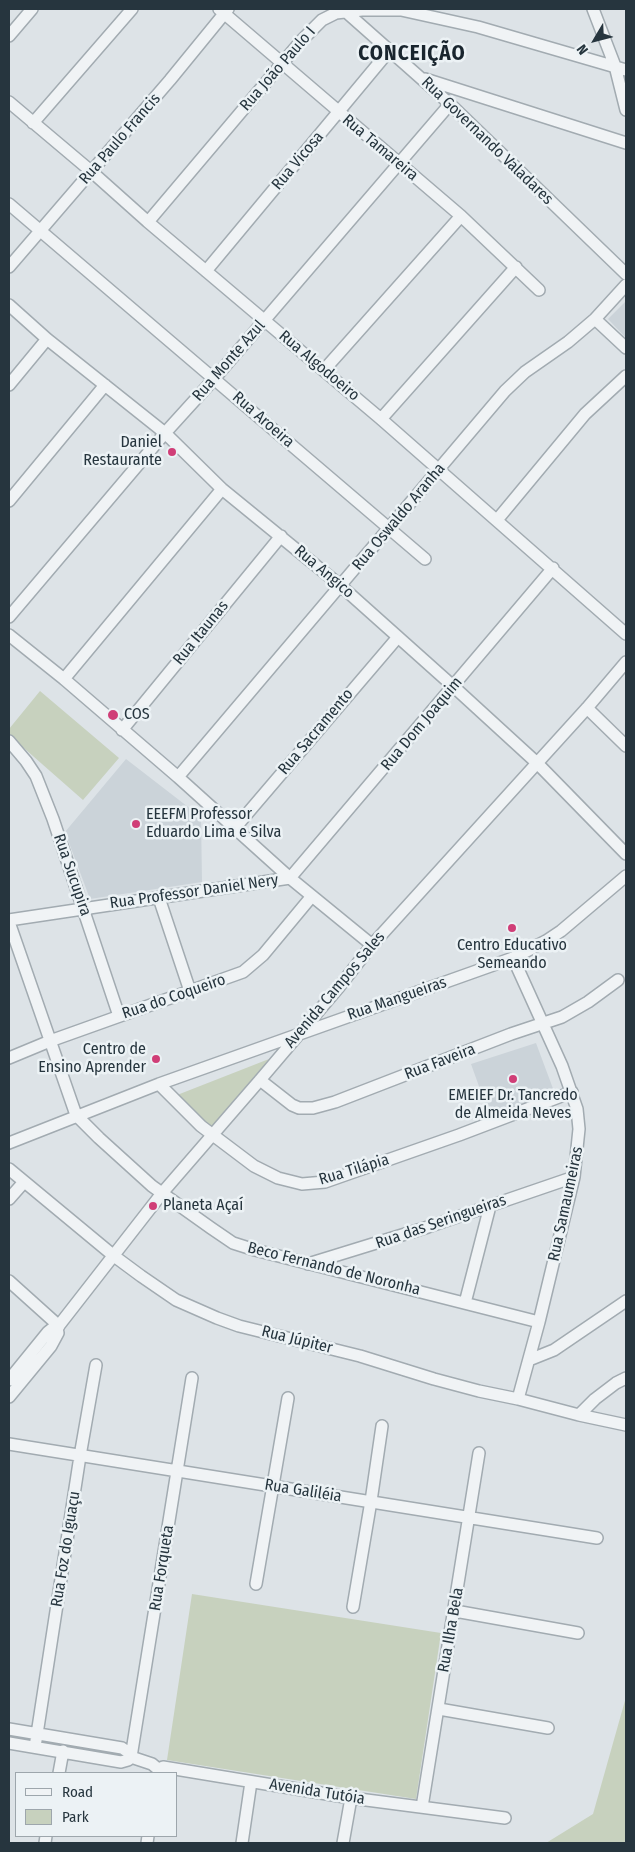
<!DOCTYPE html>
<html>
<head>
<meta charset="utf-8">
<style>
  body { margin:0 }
  #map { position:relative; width:635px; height:1852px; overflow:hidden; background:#dde3e7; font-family:"Fira Sans Condensed",sans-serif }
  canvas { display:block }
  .frame { position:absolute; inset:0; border:10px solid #26353e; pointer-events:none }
  .legend { position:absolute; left:15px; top:1772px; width:162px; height:65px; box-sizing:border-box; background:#ecf2f5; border:1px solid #9da6ac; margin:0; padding:6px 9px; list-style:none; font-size:15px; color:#26353e }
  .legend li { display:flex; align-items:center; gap:10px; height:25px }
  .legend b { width:25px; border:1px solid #9da6ac }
  .north { position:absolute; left:570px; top:15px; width:50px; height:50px; -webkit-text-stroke:4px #ecf2f5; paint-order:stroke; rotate:233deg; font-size:14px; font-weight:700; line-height:20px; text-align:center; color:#26353e }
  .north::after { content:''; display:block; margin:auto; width:18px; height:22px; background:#26353e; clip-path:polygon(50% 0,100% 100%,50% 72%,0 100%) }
</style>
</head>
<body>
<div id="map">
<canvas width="635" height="1852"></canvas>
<div class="frame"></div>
<ul class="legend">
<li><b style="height:6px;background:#f0f3f5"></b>Road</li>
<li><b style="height:14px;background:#c7d1be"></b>Park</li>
</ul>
<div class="north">N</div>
</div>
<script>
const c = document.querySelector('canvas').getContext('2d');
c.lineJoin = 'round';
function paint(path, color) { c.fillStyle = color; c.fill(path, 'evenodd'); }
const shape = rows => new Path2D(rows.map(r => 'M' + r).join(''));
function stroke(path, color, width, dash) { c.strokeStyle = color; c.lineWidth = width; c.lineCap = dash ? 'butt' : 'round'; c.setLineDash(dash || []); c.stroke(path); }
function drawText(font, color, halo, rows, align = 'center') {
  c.font = font + ' "Fira Sans Condensed",sans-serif'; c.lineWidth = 5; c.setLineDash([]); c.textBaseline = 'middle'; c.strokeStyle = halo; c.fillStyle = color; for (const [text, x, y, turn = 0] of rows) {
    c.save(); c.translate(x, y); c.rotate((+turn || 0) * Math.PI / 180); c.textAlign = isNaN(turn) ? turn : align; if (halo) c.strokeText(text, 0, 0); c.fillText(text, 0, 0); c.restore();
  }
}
paint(shape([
  [626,301,626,338,608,319],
  [126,759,201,817,202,882,90,899,65,832],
  [536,1043,555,1094,490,1117,471,1064]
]), '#cbd3d9');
paint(shape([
  [40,691,119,758,83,800,9,735,9,729],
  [269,1059,211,1130,172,1097],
  [192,1594,441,1633,416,1799,167,1760],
  [626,1697,626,1843,546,1843,593,1814]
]), '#c7d1be');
const minor = shape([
  [219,9,461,216,539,290],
  [593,9,615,66,626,110],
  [345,11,450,104,626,274],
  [9,36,32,9],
  [425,79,626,143],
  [9,102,92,172,148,222,381,419,626,634],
  [33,123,132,9],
  [9,204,425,559],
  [148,222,301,41,322,20,336,13,362,10,401,10,478,27,626,70],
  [9,267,170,80,228,9],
  [206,271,389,51],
  [9,305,47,339,165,433,222,489,341,586,454,687,537,763,626,854],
  [595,319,626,348],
  [324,370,461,216],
  [9,385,47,339],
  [381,419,516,267],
  [9,501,105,385],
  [497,520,585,414,626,376],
  [9,617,165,433,214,379,450,104],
  [9,635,64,679,178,777,290,878,372,945],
  [64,679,222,489],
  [587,708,626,746],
  [122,730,281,536],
  [9,741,26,761,36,776,53,819,119,1016],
  [178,777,505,391,525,372,568,342,595,319,626,285],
  [235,828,398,637],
  [159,898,190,991],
  [9,920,290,878,553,568],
  [9,922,76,1115,99,1138,152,1186,211,1228,233,1243,255,1250,539,1322],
  [513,958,562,1066,577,1109,579,1129,574,1177,539,1322,518,1399],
  [9,1058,50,1041,243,972,263,955,312,896],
  [260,1080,292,1105,299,1108,313,1108,335,1102,511,1034,562,1017,588,1002,618,980],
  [159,1084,201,1126,254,1166,278,1178,302,1184,325,1182,459,1135,572,1092],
  [9,1143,159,1084,513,958,546,941,561,931,626,876],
  [9,1169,114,1256,141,1276,176,1300,217,1318,239,1326,360,1356,434,1379,479,1391,518,1399,579,1415,626,1425],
  [9,1199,24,1182],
  [308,1264,428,1227,574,1177],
  [9,1281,59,1326],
  [465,1303,490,1206],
  [529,1360,554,1350,626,1301],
  [9,1380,48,1332,53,1328,57,1328,163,1192,260,1080,339,987,372,945,587,708,626,662],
  [9,1397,51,1346,58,1333,57,1328],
  [579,1415,595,1399,616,1383,626,1378],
  [9,1444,597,1538],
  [256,1584,288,1398],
  [353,1607,371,1501,382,1426],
  [455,1611,578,1633],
  [439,1709,548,1728],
  [9,1729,122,1748,128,1752,131,1757,152,1764,158,1769,163,1767,351,1798,505,1818],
  [9,1743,121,1762,128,1760,131,1757],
  [35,1747,80,1456,96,1365],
  [131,1757,192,1378],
  [59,1773,63,1751],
  [422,1807,479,1453],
  [45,1843,46,1836],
  [147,1843,148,1836],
  [242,1843,251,1782],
  [343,1843,351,1798]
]);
stroke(minor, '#a2abb1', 14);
stroke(minor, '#f0f3f5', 11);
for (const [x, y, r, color] of [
  [172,452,5,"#d03e77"],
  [113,715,6,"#d03e77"],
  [136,824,5,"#d03e77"],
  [512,928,5,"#d03e77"],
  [156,1059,5,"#d03e77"],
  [513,1079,5,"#d03e77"],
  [153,1206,5,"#d03e77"]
]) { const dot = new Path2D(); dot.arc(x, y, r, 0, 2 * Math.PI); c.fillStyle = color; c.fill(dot); stroke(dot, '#ecf2f5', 2); }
drawText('16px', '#26353e', '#ecf2f5', [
  ["Rua João Paulo I",278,69,-49],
  ["Rua Paulo Francis",120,139,-49],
  ["Rua Governando Valadares",487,141,44],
  ["Rua Tamareira",380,148,40],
  ["Rua Vicosa",298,161,-50],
  ["Rua Monte Azul",229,361,-49],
  ["Rua Algodoeiro",319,366,40],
  ["Rua Aroeira",263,420,41],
  ["Rua Oswaldo Aranha",399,517,-50],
  ["Rua Angico",324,572,40],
  ["Rua Itaunas",201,633,-51],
  ["Rua Dom Joaquim",422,724,-50],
  ["Rua Sacramento",316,732,-50],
  ["Rua Sucupira",72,875,71],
  ["Rua Professor Daniel Nery",194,892,-8],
  ["Avenida Campos Sales",335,990,-50],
  ["Rua do Coqueiro",174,997,-19],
  ["Rua Mangueiras",397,999,-19],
  ["Rua Faveira",440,1062,-21],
  ["Rua Tilápia",354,1170,-17],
  ["Rua Samaumeiras",566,1204,-78],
  ["Rua das Seringueiras",441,1222,-19],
  ["Beco Fernando de Noronha",334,1269,14],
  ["Rua Júpiter",297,1340,14],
  ["Rua Galiléia",303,1491,9],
  ["Rua Foz do Iguaçu",66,1549,-81],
  ["Rua Forqueta",162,1568,-81],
  ["Rua Ilha Bela",451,1630,-80],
  ["Avenida Tutóia",317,1792,9]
]);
drawText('16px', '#26353e', '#ecf2f5', [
  ["Daniel",162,443,"right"],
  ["Restaurante",162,461,"right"],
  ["COS",124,715],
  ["EEEFM Professor",146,815],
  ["Eduardo Lima e Silva",146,833],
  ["Centro Educativo",512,946,"center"],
  ["Semeando",512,964,"center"],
  ["Centro de",146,1050,"right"],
  ["Ensino Aprender",146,1068,"right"],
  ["EMEIEF Dr. Tancredo",513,1096,"center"],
  ["de Almeida Neves",513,1114,"center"],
  ["Planeta Açaí",163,1206]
], 'left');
c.letterSpacing = '1px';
drawText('bold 21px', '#19252e', '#ecf2f5', [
  ["CONCEIÇÃO",412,54]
]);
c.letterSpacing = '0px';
</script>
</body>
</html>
